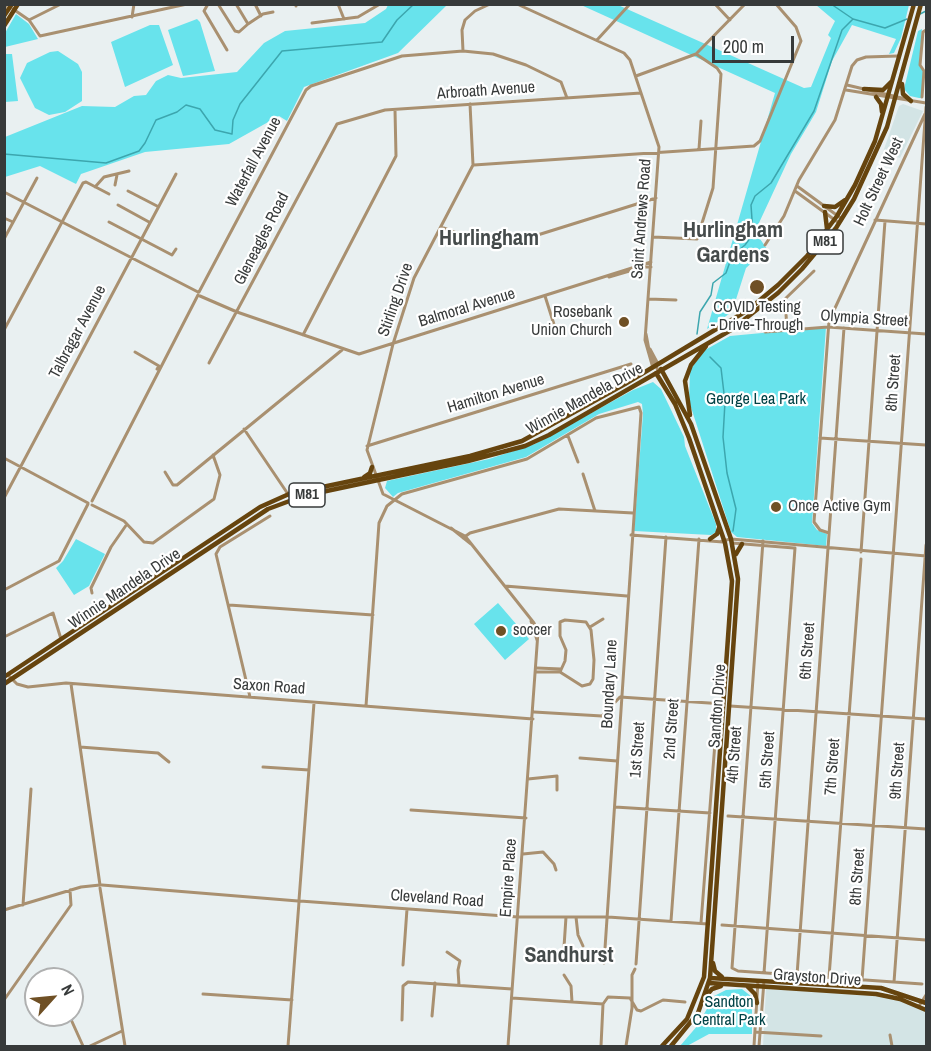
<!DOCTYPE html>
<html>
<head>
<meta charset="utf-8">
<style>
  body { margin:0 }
  #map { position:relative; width:931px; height:1051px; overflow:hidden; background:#e9f0f1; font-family:"Archivo Narrow",sans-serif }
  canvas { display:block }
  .frame { position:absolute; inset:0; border:6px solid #373a3a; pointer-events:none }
  .north { position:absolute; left:24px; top:967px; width:60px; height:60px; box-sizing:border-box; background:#fff; border:2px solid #afb0b0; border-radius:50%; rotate:63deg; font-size:16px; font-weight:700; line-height:24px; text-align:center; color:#373a3a }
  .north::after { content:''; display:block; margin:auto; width:21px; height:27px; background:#6f5025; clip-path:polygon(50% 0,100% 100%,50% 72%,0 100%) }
  .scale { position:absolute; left:712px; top:36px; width:82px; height:27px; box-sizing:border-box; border:3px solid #373a3a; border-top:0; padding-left:8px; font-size:18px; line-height:21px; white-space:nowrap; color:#373a3a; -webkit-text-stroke:4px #fff; paint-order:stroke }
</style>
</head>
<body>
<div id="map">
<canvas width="931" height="1051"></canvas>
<div class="frame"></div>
<div class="north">N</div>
<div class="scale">200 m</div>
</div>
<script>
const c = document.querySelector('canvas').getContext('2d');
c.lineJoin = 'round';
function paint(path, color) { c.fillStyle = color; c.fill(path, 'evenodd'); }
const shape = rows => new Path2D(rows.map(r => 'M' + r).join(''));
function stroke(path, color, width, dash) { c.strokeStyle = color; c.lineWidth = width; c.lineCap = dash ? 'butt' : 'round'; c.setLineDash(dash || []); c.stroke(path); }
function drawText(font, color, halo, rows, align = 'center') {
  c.font = font + ' "Archivo Narrow",sans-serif'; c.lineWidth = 4.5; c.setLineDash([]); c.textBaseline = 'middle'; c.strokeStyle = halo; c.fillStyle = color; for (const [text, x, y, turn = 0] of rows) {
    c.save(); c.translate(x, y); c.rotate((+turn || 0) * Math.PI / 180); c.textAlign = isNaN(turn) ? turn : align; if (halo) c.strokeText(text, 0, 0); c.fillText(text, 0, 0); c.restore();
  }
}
paint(shape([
  [903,104,923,111,900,158,883,152,899,106],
  [766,989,875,995,919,1005,926,1011,926,1046,763,1046]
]), '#d3e4e5');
paint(shape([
  [388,5,447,5,398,53,304,87,287,121,279,116,229,144,145,152,81,174,76,184,40,166,5,177,5,137,82,106,115,107,134,96,146,95,156,81,168,75,181,78,237,72,264,43,285,31,365,23,386,9],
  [581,5,618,5,804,88,811,87,831,38,828,35,835,21,816,5,909,5,901,38,894,53,889,54,896,39,852,25,832,61,816,112,791,154,758,225,758,236,767,249,746,268,732,312,707,329,775,93],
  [16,14,29,24,38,39,5,47,5,33],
  [197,19,200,22,215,71,183,76,168,30],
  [150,25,159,25,173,65,125,87,111,42],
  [922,29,919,65,924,73,921,98,919,98,910,96,904,89,918,31],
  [58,51,78,64,82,72,82,101,65,112,49,115,35,108,20,78,27,63,50,52],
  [5,54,12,54,18,101,5,102],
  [826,327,812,523,817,530,827,534,826,546,737,537,731,532,689,401,690,370,705,350,730,336],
  [653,382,661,389,684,437,685,446,716,524,716,532,711,535,634,531,643,414,642,404,638,402,599,414,526,457,398,493,393,497,385,488,387,481,489,459,535,444,633,390],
  [76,539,105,554,89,586,74,595,56,568,63,561],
  [498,603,529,639,505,660,474,624],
  [742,989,752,997,752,1034,709,1034,687,1046,680,1046,698,1025,714,996,726,990]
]), '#68e3ec');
stroke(shape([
  [831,4,853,19,885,28,907,19],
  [920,14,926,11],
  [4,154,106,163,139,151,145,143,156,120,177,112,186,105,200,109,215,130,232,134,233,120,240,104,282,51,382,42,397,20,414,4],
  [697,334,700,312,711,295,713,283,726,273,732,256,745,245,753,234,751,205,755,196,771,183,814,111,842,30,853,19],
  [710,357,721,368,725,402,723,437,727,473,736,509,733,531]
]), '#3ca6ae', 1.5);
stroke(shape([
  [208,4,204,11,227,50],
  [218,4,235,31,239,32,248,24],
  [236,4,248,24,263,14,273,12],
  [255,4,261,16],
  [296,4,296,6],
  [338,4,344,19],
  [517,4,624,53,630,60,659,147,645,340,653,368],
  [715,4,730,20],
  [4,9,7,4],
  [13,9,29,20,40,36,187,4],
  [132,17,134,4],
  [29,20,61,4],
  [312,23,358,17,380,4],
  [597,40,630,4],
  [463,51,462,30,465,20,475,11,490,4],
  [924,71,920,65,923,32,926,30],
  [636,76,696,54,745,4],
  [847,85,906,99],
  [846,90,926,103],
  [922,97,924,71],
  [470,104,473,165,414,278,393,344,367,450,383,494,465,536,534,623,538,632,508,1046],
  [699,149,701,121],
  [474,165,754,146,760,141,801,41,796,27,776,4],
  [115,185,117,175],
  [797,186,842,219],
  [95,187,104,177,129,171],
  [128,191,157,206],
  [795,191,839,223],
  [4,192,198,292],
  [118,205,149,222],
  [4,218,13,222],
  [875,220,926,224],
  [109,222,172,255,176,249],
  [441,227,496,248,656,198],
  [653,237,697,239,713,188,721,74,717,68,696,54],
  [4,239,37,178],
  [765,245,784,216,799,180,835,120,852,66,857,60,866,57,898,56],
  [609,277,643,267,651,267],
  [199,292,306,90,311,86,402,56,463,51,493,54,526,65,561,82,567,98],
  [200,296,237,312,359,354,651,262],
  [545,296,557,334],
  [649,299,676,300],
  [787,329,785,299,814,271],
  [4,330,83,183,86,182,109,194],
  [765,332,828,327,926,334],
  [646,334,650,355,659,372],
  [303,335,396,156,395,110],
  [650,349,658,364],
  [135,352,159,366,157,369],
  [209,363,337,124,385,110,641,93],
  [244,429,292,500],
  [568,436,578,462],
  [820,438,926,445],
  [367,446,631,364],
  [4,458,88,503],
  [165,472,173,485,177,485,342,350],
  [583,474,595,511],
  [4,498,176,174],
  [92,501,198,295],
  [92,505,124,521,144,542,153,543,214,499,220,475,213,455],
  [451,528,471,544],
  [829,533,820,530,814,522,829,321,925,114],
  [631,535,723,542],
  [463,538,470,533,559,509,633,513],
  [722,541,731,539,926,556],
  [763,541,732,968,738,971,922,984],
  [732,543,794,548],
  [861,552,885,221],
  [505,586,627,596],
  [4,590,59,561,88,504],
  [92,593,91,588,111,547,127,524],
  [229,605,373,615],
  [531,621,537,640],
  [590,627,603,619],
  [4,637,53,613,61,639],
  [537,668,561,669],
  [536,672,560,672,582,686,590,684,593,679,594,660,591,630,586,622,565,620,560,622,560,636,566,650,565,661,560,672],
  [8,675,17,684,28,687,66,683,533,719],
  [71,684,100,885],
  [250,697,216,554,220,547,270,516],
  [366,706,379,523,387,506,402,494,527,459,596,418,639,407,641,413,604,963],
  [730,706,926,719],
  [534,712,602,716,620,697,724,704],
  [80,747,158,753,169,762],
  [580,758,617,761],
  [263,767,309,770],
  [528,779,557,776,557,790],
  [615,807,710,813],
  [411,810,526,818],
  [728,816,926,829],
  [523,854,543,852,554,864,556,870],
  [102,885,298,901],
  [100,888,125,1046],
  [299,900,314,703],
  [300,901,518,917,608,917,708,924],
  [23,905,31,789],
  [4,910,81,887,100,885],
  [576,917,578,935,583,946],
  [671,921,699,539],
  [701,923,718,704],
  [722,925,926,940],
  [564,947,566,917],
  [447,952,460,961,458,970,459,985],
  [636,964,666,537],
  [403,965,407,909],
  [764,973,795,548],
  [564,975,571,986,572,1002],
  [797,975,844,328],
  [829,977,861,559],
  [862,980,926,107],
  [894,982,926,545],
  [203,994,292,1000],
  [512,998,603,1004],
  [4,1000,71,905,70,890],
  [603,1004,608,997,630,998,637,1010,641,1011,663,1000,685,1002],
  [919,1006,926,995],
  [69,1015,83,1046],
  [432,1016,435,983],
  [402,1020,403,986,408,982,512,989],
  [755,1032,821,1036],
  [890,1035,892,1046],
  [90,1046,122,1031],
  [288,1046,299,902],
  [601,1046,603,1004],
  [626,1046,632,1008,632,975,635,969],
  [754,1046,758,981],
  [759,1046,764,981]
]), '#a99070', 3);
stroke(shape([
  [4,16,12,4],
  [4,26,18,4],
  [902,84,903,94,911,101],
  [864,89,883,90,891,82],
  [876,97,881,104,882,112],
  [824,206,835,207,845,200],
  [825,212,827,229],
  [661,369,691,424,731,539,738,579,710,978,698,1013,671,1046],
  [656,373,675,404,689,438,725,543,732,581,704,977,687,1019,662,1046],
  [690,415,685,381,691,365,706,346],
  [364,477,370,473,372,467],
  [710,539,717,534,719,528],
  [736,554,742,544],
  [4,677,260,507,289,494,470,456,522,441,625,384,748,310,778,285,807,256,837,216,855,185,875,141,914,4],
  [4,684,268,509,303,496,468,461,525,446,549,435,731,330,778,293,802,269,836,228,854,199,887,127,921,4],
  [713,963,715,971,722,977],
  [710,978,881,988,926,1003],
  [709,983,876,994,900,999,926,1010],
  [747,986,755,994,757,1003],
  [706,996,712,989,721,986]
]), '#66440e', 4.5);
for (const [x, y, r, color] of [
  [757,287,8,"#6f5025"],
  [624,322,6,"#6f5025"],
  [776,507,6,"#6f5025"],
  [501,631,6,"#6f5025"]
]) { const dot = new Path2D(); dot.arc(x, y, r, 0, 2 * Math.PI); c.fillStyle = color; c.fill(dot); stroke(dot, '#fff', 2); }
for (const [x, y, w] of [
  [825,242,36],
  [307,495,36]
]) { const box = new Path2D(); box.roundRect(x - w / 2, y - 12, w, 24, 4.5); c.fillStyle = '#fff'; c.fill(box); stroke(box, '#373a3a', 1.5); }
drawText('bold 15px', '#373a3a', null, [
  ["M81",825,242],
  ["M81",307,495]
]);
drawText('16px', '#373a3a', '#fff', [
  ["Arbroath Avenue",486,91,-4],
  ["Waterfall Avenue",254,162,-62],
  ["Holt Street West",879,182,-65],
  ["Saint Andrews Road",642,219,-86],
  ["Gleneagles Road",262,239,-63],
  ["Stirling Drive",396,300,-71],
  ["Balmoral Avenue",467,308,-17],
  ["Olympia Street",864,319,4],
  ["Talbragar Avenue",78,332,-62],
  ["8th Street",894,383,-86],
  ["Hamilton Avenue",496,394,-17],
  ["Winnie Mandela Drive",585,399,-29],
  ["Winnie Mandela Drive",125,589,-34],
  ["6th Street",808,651,-86],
  ["Boundary Lane",610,684,-87],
  ["Saxon Road",269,687,4],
  ["Sandton Drive",718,706,-86],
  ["2nd Street",672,729,-86],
  ["1st Street",638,750,-86],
  ["4th Street",735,755,-86],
  ["5th Street",768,760,-86],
  ["7th Street",833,767,-86],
  ["9th Street",898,771,-86],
  ["8th Street",858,877,-86],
  ["Empire Place",509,878,-86],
  ["Cleveland Road",437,899,4],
  ["Grayston Drive",817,978,4]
]);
drawText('16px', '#373a3a', '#fff', [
  ["COVID Testing",757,308,"center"],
  ["- Drive-Through",757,326,"center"],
  ["Rosebank",612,313,"right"],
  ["Union Church",612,331,"right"],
  ["Once Active Gym",788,507],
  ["soccer",513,631]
], 'left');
drawText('16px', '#004246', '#fff', [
  ["George Lea Park",756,400],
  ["Sandton",729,1003],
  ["Central Park",729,1021]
]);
drawText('bold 22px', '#454b4b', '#fff', [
  ["Hurlingham",733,231],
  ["Gardens",733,256],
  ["Hurlingham",489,239],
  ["Sandhurst",569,956]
]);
</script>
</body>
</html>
